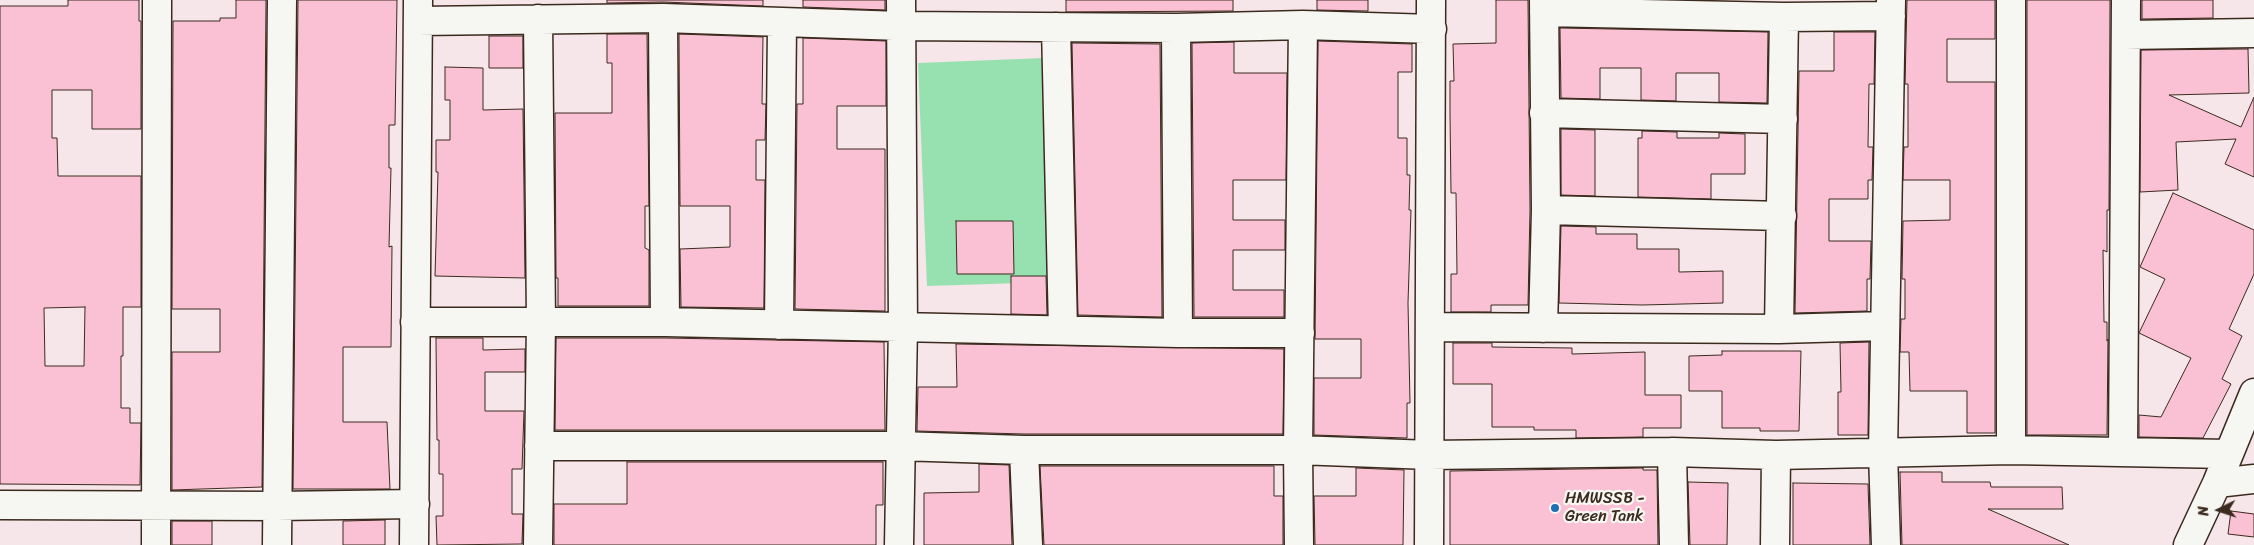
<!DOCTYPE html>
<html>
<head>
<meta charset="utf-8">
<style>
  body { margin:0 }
  #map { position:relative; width:2254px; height:545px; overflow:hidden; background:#f7e6e9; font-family:Sriracha,sans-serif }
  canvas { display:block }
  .north { position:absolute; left:2194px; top:485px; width:50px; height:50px; -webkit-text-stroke:4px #f6f6f2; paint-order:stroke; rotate:266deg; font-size:14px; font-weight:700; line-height:20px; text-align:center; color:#3b2a1e }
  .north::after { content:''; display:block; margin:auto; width:18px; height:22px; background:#3b2a1e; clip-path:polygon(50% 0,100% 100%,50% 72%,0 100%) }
</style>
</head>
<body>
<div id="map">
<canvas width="2254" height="545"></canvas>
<div class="north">N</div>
</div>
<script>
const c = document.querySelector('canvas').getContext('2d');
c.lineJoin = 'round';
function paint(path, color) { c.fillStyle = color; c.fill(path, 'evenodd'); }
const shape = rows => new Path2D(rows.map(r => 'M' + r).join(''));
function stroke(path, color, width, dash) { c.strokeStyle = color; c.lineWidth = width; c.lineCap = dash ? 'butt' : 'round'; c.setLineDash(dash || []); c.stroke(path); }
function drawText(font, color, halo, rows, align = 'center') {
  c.font = font + ' Sriracha,sans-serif'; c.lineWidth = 4.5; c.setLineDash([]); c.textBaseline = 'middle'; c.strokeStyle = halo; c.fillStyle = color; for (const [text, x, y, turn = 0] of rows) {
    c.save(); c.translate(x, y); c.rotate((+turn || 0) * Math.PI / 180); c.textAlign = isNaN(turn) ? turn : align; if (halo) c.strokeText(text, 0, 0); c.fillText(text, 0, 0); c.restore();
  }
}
paint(shape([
  [1044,58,1053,282,927,286,918,63]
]), '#97e0b0');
const building = shape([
  [68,0,139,0,139,21,141,21,141,129,92,129,92,90,52,90,52,138,57,138,58,176,141,176,141,307,123,307,123,356,121,356,121,408,130,408,130,423,141,423,140,485,0,484,0,6,68,6,68,0],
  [85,307,84,366,45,366,44,308,85,307],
  [236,0,266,0,262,487,172,490,172,352,220,352,220,309,172,309,173,21,220,21,220,18,236,18,236,0],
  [298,0,397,0,395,125,389,125,389,168,391,168,389,247,392,246,391,347,343,347,343,422,387,422,390,489,293,489,298,0],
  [607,0,763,0,763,6,663,2,607,3,607,0],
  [803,0,885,0,885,10,803,7,803,0],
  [1066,0,1233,0,1233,11,1066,12,1066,0],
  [1317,0,1368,0,1368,11,1317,10,1317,0],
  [1496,0,1528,0,1530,210,1528,305,1491,305,1491,312,1451,312,1451,274,1457,274,1456,193,1451,193,1450,115,1450,81,1454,81,1453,44,1496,43,1496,0],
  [1907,0,1995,0,1995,39,1947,39,1947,82,1995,82,1995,433,1967,433,1967,391,1910,391,1909,352,1900,352,1901,319,1905,319,1905,279,1902,279,1903,221,1950,220,1950,180,1903,180,1904,147,1908,147,1908,84,1905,84,1907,0],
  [2027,0,2110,0,2109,210,2107,210,2107,252,2103,250,2104,322,2107,322,2107,341,2108,339,2107,435,2027,435,2027,0],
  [2142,0,2213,0,2213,18,2142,19,2142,0],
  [1560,28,1768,32,1767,103,1719,102,1719,73,1676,73,1676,101,1641,100,1641,68,1600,68,1600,99,1561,98,1560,28],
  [1834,32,1875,32,1874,84,1869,84,1868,147,1873,147,1872,180,1868,180,1868,199,1829,199,1829,241,1871,241,1870,279,1867,279,1867,311,1795,313,1799,71,1834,71,1834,32],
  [607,34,647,34,649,206,645,206,645,248,649,250,649,306,558,306,558,278,556,278,555,113,612,113,612,63,607,63,607,34],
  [679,34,763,37,762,104,766,104,765,140,756,140,756,180,765,180,764,308,681,307,680,249,730,247,730,206,680,206,679,34],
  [489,36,523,36,523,68,489,68,489,36],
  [803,38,886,41,886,106,837,106,837,149,885,149,885,311,795,309,797,104,803,104,803,38],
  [1318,41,1412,44,1412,72,1398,72,1398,138,1407,138,1407,175,1410,175,1409,210,1411,210,1408,303,1410,403,1407,403,1407,438,1314,435,1314,378,1361,378,1361,339,1315,339,1318,41],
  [1234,42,1234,73,1287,73,1286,180,1233,180,1233,220,1285,220,1285,250,1233,250,1233,290,1284,290,1284,317,1194,317,1192,43,1234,42],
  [1072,43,1160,44,1162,317,1078,315,1072,43],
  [2248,49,2249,93,2169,95,2241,127,2254,97,2254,177,2225,164,2236,139,2176,142,2178,190,2140,192,2141,50,2248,49],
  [445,67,483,68,483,110,523,109,525,278,435,276,438,172,436,172,436,140,450,140,450,100,445,100,445,67],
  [1561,129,1595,130,1595,196,1561,195,1561,129],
  [1642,131,1677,132,1677,138,1719,138,1719,133,1745,134,1745,174,1711,174,1711,199,1638,197,1638,138,1642,138,1642,131],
  [2173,193,2254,230,2254,274,2229,329,2242,336,2222,379,2231,384,2203,438,2139,437,2139,415,2161,417,2191,358,2139,333,2165,279,2140,267,2173,193],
  [956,221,1013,221,1014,274,957,274,956,221],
  [1561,226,1596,227,1596,234,1637,234,1637,249,1679,249,1679,272,1723,271,1723,303,1642,305,1559,303,1561,226],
  [1011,276,1046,276,1047,315,1011,314,1011,276],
  [436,338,483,338,483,350,525,349,525,372,485,372,485,411,524,411,522,469,512,469,512,514,523,514,522,544,437,545,436,516,443,516,443,474,439,474,439,440,437,440,436,338],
  [556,338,665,338,884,342,885,430,555,430,556,338],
  [1869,342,1868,435,1838,435,1838,392,1841,392,1840,343,1869,342],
  [1453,343,1492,343,1492,347,1572,348,1572,354,1645,352,1645,395,1681,395,1681,428,1643,428,1643,437,1576,438,1576,430,1534,430,1534,427,1492,427,1492,384,1453,384,1453,343],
  [956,344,1284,349,1283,434,1024,434,917,431,918,387,957,387,956,344],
  [1722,351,1801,351,1799,431,1760,431,1760,428,1722,428,1722,391,1689,391,1689,356,1722,355,1722,351],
  [627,462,883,462,883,505,876,505,876,545,554,545,554,504,627,504,627,462],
  [979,464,1009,465,1012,545,924,545,924,493,979,492,979,464],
  [1040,466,1274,466,1274,496,1283,496,1283,545,1044,545,1040,466],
  [1356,468,1404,470,1403,545,1315,545,1314,496,1356,496,1356,468],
  [1643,468,1643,470,1657,470,1658,545,1450,545,1450,471,1643,468],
  [1900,472,1942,472,1942,482,1990,482,1991,487,2062,487,2063,509,1988,509,2069,545,1902,545,1900,472],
  [1688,482,1728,483,1727,545,1690,545,1688,482],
  [1793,483,1868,484,1870,545,1793,545,1793,483],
  [2231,511,2254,514,2254,537,2228,534,2231,511],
  [385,520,385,545,343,545,343,521,385,520],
  [172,521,212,521,212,545,172,545,172,521]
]);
paint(building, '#fac1d5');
stroke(building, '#3b2a1e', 1);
const minor = shape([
  [2011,0,2011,450],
  [1544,12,1784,17],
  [663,18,665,322],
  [538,19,541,321,538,545],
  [418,21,663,18,901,26,1176,28,1303,25,1432,29],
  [1056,27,1063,330],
  [1176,28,1178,333],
  [2126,35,2254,33],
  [1544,113,1783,119],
  [1546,210,1782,216],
  [415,322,665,322,1178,333,1300,333],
  [779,325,782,24],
  [1430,327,1779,329,1885,326],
  [1543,328,1546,210,1544,0],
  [1779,329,1784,17,1891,16],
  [539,446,899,446,1024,450,1298,450,1430,455,1672,452,1776,455,2011,450,2228,454],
  [1024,450,1028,545],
  [2123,451,2126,0],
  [1672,452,1674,545],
  [2217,483,2254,479],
  [0,505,277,506,415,504],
  [156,545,157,0],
  [277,545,282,0],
  [414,545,418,0],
  [899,545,903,326,901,0],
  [1299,545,1298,450,1303,25],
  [1429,545,1431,0],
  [1775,545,1776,455],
  [1886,545,1883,453,1891,0],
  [2188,545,2217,483,2254,393]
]);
stroke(minor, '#3b2a1e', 31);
stroke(minor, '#f6f6f2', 28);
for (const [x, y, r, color] of [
  [1555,508,5,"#1f6fb2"]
]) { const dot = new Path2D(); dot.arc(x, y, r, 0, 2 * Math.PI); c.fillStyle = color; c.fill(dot); stroke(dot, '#f6f6f2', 2); }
drawText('16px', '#3b2a1e', '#f6f6f2', [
  ["HMWSSB -",1565,499],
  ["Green Tank",1565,517]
], 'left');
</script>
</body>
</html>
